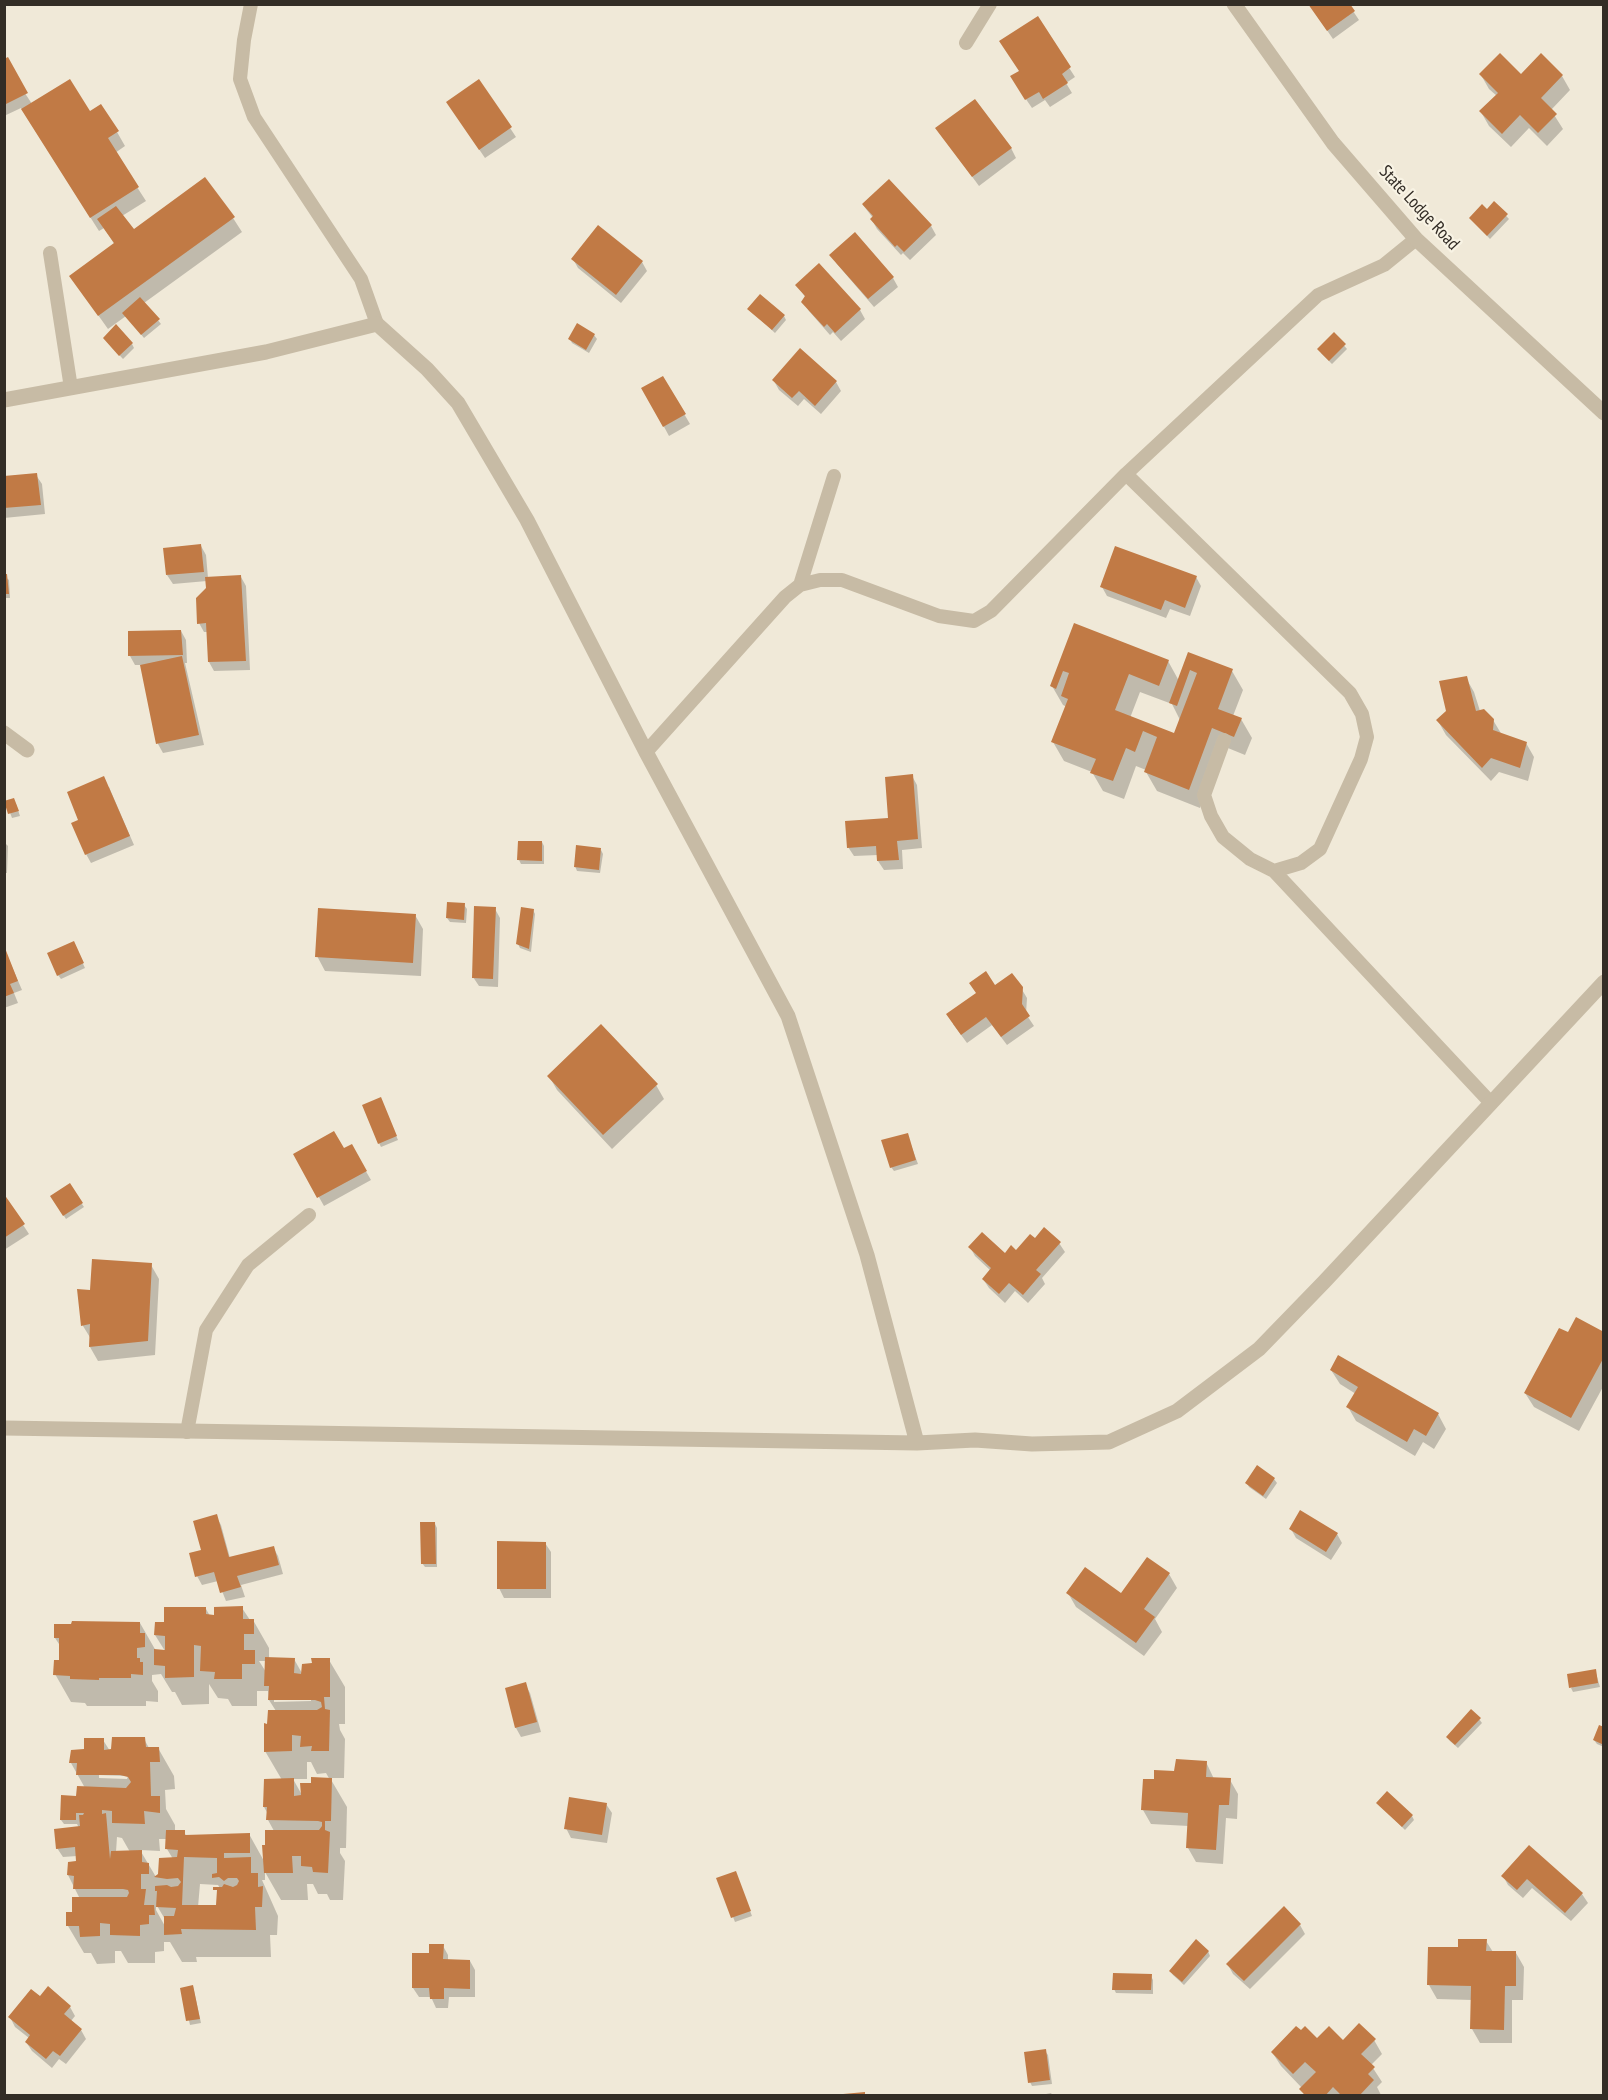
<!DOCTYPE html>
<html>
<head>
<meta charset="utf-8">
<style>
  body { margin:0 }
  #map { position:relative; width:1608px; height:2100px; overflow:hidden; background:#f0e9d8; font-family:"PT Sans Narrow",sans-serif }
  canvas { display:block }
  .frame { position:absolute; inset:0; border:6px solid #332d26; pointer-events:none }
</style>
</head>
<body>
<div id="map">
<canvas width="1608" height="2100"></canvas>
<div class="frame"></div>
</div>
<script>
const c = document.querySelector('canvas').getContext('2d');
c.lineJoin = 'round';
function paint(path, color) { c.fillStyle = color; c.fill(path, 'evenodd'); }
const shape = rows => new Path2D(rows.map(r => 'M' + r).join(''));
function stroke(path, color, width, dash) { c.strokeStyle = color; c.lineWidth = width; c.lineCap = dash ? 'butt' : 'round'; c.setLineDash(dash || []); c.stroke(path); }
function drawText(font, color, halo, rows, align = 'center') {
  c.font = font + ' "PT Sans Narrow",sans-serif'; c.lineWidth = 4.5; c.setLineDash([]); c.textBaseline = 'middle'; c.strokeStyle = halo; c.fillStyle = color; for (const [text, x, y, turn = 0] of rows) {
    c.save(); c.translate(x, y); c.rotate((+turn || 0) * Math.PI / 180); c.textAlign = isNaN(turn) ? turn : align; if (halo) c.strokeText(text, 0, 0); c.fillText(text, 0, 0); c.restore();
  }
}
paint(shape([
  [1309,4,1353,11,1359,20,1333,39],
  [1037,18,1075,77,1066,83,1072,93,1050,107,1045,100,1032,108,1017,86],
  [1541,55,1562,76,1570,90,1551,110,1563,129,1547,146,1529,128,1511,147,1489,126,1481,112,1497,96,1489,89,1481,75,1521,76],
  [4,61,32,104,90,113,117,132,125,146,115,153,146,201,122,216,133,231,233,218,242,232,144,303,161,324,144,338,126,316,108,329,71,277,115,245,104,228,99,231,21,108,4,116],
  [479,81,516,137,485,158,453,111],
  [943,137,1011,148,1016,158,979,186],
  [889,181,931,226,936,235,910,260,903,253,901,255,877,229,872,220,873,218,863,205],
  [1494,203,1509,219,1490,239,1470,218,1487,211],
  [855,234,893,278,898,287,874,307,837,264,831,255],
  [573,259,642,262,647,271,621,303,578,268],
  [797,285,860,310,865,319,841,341,833,332,830,335,809,311,803,302,806,298],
  [749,309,784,316,786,320,775,333],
  [1334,334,1347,349,1332,364,1321,353],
  [594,335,597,339,589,353,572,343,570,339],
  [107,342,132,344,134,348,123,359],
  [800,351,836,382,841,391,821,414,804,399,798,406,779,390,774,381],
  [663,378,690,424,669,436,643,388],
  [36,475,42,484,45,514,4,518,4,478],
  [201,546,206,555,208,578,241,577,246,586,250,670,214,671,209,662,208,632,204,632,199,623,208,588,207,581,173,584,167,575],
  [4,576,9,580,10,598,4,598],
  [1196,577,1201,586,1190,616,1170,609,1166,618,1107,596,1102,587],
  [1075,625,1168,661,1179,681,1189,654,1232,671,1243,690,1233,716,1241,719,1252,738,1245,755,1223,746,1200,808,1157,791,1146,772,1146,770,1136,766,1124,799,1103,791,1092,772,1064,761,1053,742,1067,707,1063,705,1052,686],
  [1140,692,1172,704,1180,720,1175,735,1130,718],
  [181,631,186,640,187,663,185,663,204,745,163,753,158,744,141,665,135,665,130,656],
  [1466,678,1474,692,1480,711,1493,720,1502,735,1526,743,1534,757,1528,781,1499,772,1491,781,1446,735,1438,721,1447,712],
  [912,776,917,785,922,848,902,850,903,869,884,870,878,861,878,855,854,856,848,847,890,819],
  [109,787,134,845,91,863,86,854,80,820],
  [6,802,16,804,20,816,12,818],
  [4,842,8,846,7,873,4,873],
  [519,842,542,842,544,846,544,864,521,864,519,860],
  [601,850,603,854,600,873,577,871,575,866],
  [464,905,467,909,466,923,450,922,447,918],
  [495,909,500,918,498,987,479,986,473,977],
  [533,910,535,914,531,952,520,948,518,944],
  [415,915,423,929,421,976,325,971,317,956],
  [75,947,85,968,61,979,58,975],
  [4,948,22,990,14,993,18,1003,4,1008],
  [995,987,1021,988,1027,998,1026,1014,1034,1026,1007,1045,992,1025,967,1043,953,1024],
  [549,1076,656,1085,664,1099,612,1149,557,1090],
  [382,1103,398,1140,381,1147,379,1143],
  [907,1134,918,1164,894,1171,891,1167],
  [351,1146,371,1180,324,1206,295,1155,343,1150],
  [69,1185,84,1207,66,1219,52,1197],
  [4,1196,29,1234,4,1250],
  [1035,1240,1059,1243,1065,1252,1042,1278,1045,1284,1028,1303,1015,1291,1005,1303,989,1288,983,1279,991,1271,975,1256,970,1247,1005,1255,1016,1252],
  [151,1265,159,1279,155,1355,98,1361,90,1347,91,1339,83,1326,79,1291,92,1292],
  [1604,1334,1604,1385,1579,1431,1534,1407,1525,1393,1568,1335],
  [1331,1370,1438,1414,1446,1429,1434,1449,1423,1442,1415,1456,1356,1421,1348,1407,1356,1394,1340,1384],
  [1274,1479,1277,1483,1266,1499,1249,1487,1247,1483],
  [216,1516,221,1525,230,1558,273,1547,278,1556,283,1574,241,1585,245,1597,226,1601,218,1581,202,1585,197,1576,202,1551],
  [435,1524,437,1528,437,1567,425,1567,422,1563],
  [1291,1529,1337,1534,1342,1543,1331,1560,1296,1538],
  [545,1543,551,1552,551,1598,504,1598,499,1588],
  [1169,1574,1177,1588,1155,1619,1162,1632,1144,1656,1076,1607,1068,1593,1121,1595],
  [242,1608,250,1620,253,1620,269,1648,269,1659,294,1659,303,1675,329,1660,345,1687,345,1724,339,1724,340,1730,345,1739,344,1778,330,1778,347,1807,346,1848,340,1848,340,1853,345,1861,343,1900,330,1900,327,1894,318,1894,313,1884,307,1884,308,1900,281,1900,265,1872,265,1880,262,1880,278,1916,277,1935,270,1935,271,1957,196,1957,197,1962,182,1962,170,1942,164,1942,164,1951,155,1952,155,1963,128,1963,121,1951,115,1951,115,1963,97,1964,91,1953,84,1953,68,1926,80,1899,68,1875,78,1863,77,1856,63,1857,57,1848,79,1828,77,1824,64,1824,61,1820,85,1788,71,1763,103,1740,110,1751,144,1739,149,1748,158,1748,174,1776,175,1789,165,1790,166,1809,175,1825,175,1832,184,1832,187,1837,249,1834,264,1861,266,1847,274,1831,268,1820,268,1814,264,1807,282,1780,265,1751,268,1725,276,1711,269,1700,268,1691,257,1691,257,1706,232,1706,228,1699,218,1698,209,1684,209,1704,182,1705,175,1692,172,1692,161,1674,152,1675,152,1681,158,1691,158,1702,146,1701,146,1706,87,1706,85,1703,71,1702,55,1674,60,1662,61,1647,55,1638,140,1623,156,1651,165,1651,155,1635,165,1624,206,1609,210,1616,216,1616],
  [259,1661,267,1661,266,1672],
  [311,1698,311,1701,274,1702,274,1699],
  [307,1762,311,1762,317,1774,326,1773,330,1780,313,1784,302,1795,293,1779,307,1779],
  [99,1775,128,1776,127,1779,99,1778],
  [117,1837,122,1838,130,1852,116,1852],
  [159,1839,167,1839,167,1849,173,1859,156,1877,140,1850,160,1851],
  [200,1884,218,1885,220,1888,217,1906,198,1907],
  [156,1904,166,1921,166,1928,156,1910],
  [1595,1670,1600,1687,1573,1692,1571,1688],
  [525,1684,530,1693,541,1732,521,1737,516,1728],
  [1479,1719,1482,1723,1458,1748,1450,1741,1447,1737],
  [1604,1728,1604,1747,1597,1744,1594,1740],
  [1206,1762,1214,1779,1230,1780,1238,1794,1237,1819,1226,1818,1223,1864,1196,1862,1188,1848,1189,1826,1151,1824,1143,1810,1176,1772],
  [1378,1803,1412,1816,1414,1820,1405,1830],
  [606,1804,612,1813,607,1843,571,1838,566,1828],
  [1529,1847,1582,1894,1588,1903,1571,1921,1532,1888,1523,1898,1508,1885,1503,1876],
  [737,1877,752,1916,735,1922,718,1879],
  [1300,1925,1305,1934,1250,1989,1233,1974,1228,1965],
  [1486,1941,1493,1952,1516,1953,1524,1967,1523,2000,1512,2000,1512,2043,1480,2043,1472,2029,1472,2000,1437,1999,1429,1985,1459,1949],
  [443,1946,448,1955,448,1961,470,1961,475,1970,475,1997,449,1997,448,2008,436,2008,431,1997,419,1997,413,1988,431,1954],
  [1208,1951,1210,1956,1184,1985,1173,1975,1170,1971],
  [1151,1976,1153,1980,1153,1994,1116,1993,1114,1989],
  [193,1986,201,2023,190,2025,182,1989],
  [40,1998,70,2007,75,2016,71,2021,81,2030,86,2039,66,2064,59,2059,52,2068,32,2051,26,2042,29,2038,15,2027,10,2017],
  [1301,2032,1317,2040,1343,2042,1374,2040,1382,2054,1371,2065,1382,2082,1377,2087,1381,2095,1305,2096,1301,2089,1302,2088,1281,2066,1272,2052],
  [1045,2051,1048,2055,1052,2084,1032,2086,1030,2082],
  [1051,2093,1053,2096,1036,2096]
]), '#0003');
paint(shape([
  [1308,4,1350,4,1355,11,1327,31],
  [1038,16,1071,67,1062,74,1068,83,1043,99,1039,92,1025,100,1010,76,1019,71,999,41],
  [1500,53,1521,74,1541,53,1563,75,1541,98,1557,114,1538,133,1520,115,1502,134,1479,111,1498,93,1479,74],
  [8,57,28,93,4,105,4,59],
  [70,79,90,111,101,104,119,131,108,138,139,187,90,218,21,109],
  [479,79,512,127,479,150,446,102],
  [975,99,1012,148,972,177,935,128],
  [205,177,235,217,98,316,69,276,114,243,97,219,116,206,134,229],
  [889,179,932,225,904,252,897,245,895,247,870,219,873,216,862,204],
  [1494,201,1508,214,1487,236,1469,218,1482,204,1487,209],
  [598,225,643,261,616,295,571,259],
  [855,232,894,277,868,299,829,255],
  [819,263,861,309,835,333,827,324,824,327,801,302,805,296,795,285],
  [760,294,785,315,772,330,747,309],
  [140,297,160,319,141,335,122,313],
  [577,323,595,334,586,350,568,339],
  [116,324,133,343,119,356,103,338],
  [1334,332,1346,344,1329,361,1317,349],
  [800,348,837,381,815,406,799,391,792,398,772,380],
  [663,376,686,414,663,427,641,388],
  [37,473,41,505,4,508,4,476],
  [201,544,204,572,166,575,163,548],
  [1115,546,1197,576,1185,608,1165,600,1161,610,1100,587],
  [4,574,7,574,9,594,4,594],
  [241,575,246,661,208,662,206,623,197,624,196,598,206,588,205,577],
  [1074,623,1169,660,1159,686,1129,674,1115,710,1174,733,1197,673,1190,670,1177,706,1169,703,1188,652,1233,669,1218,709,1242,718,1234,737,1212,728,1189,790,1144,772,1157,737,1143,731,1135,752,1126,748,1113,781,1090,773,1096,759,1051,742,1068,699,1061,696,1069,673,1063,671,1056,689,1050,686],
  [181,630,183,655,128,656,128,631],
  [182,656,199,735,156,744,140,665],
  [1467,676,1476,711,1484,709,1494,719,1493,730,1527,742,1520,768,1491,758,1482,768,1436,720,1446,711,1439,681],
  [913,774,918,839,897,841,899,860,877,861,876,846,847,848,845,821,888,818,885,777],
  [104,776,130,836,85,855,71,823,78,820,67,792],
  [14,798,19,811,8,814,4,801],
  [518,841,542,841,542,861,517,860],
  [576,845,601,848,599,870,574,867],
  [447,902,465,903,464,920,446,918],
  [474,906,496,907,493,979,472,978],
  [521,907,534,909,529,949,516,944],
  [318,908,416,914,413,963,315,957],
  [74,941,84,963,57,976,47,953],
  [5,948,18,981,10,984,14,993,4,997],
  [986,971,995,985,1012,973,1023,987,1022,1004,1030,1016,1001,1037,986,1017,961,1035,946,1014,976,993,969,983],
  [601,1024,658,1084,603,1135,547,1076],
  [381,1097,397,1136,378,1144,362,1105],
  [334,1131,344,1148,352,1144,367,1171,317,1198,293,1154],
  [908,1133,916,1160,890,1168,881,1140],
  [70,1183,83,1203,63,1216,50,1196],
  [4,1194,25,1224,4,1238],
  [1044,1227,1061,1242,1036,1270,1041,1274,1023,1295,1009,1283,999,1294,982,1279,991,1268,968,1247,982,1232,1005,1253,1011,1245,1016,1250,1030,1234,1035,1238],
  [92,1259,152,1263,148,1341,89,1347,90,1324,81,1326,77,1289,90,1290],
  [1576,1317,1604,1332,1604,1357,1571,1418,1524,1393,1559,1328,1568,1332],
  [1338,1355,1439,1413,1426,1436,1414,1429,1407,1442,1346,1407,1358,1387,1330,1370],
  [1257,1465,1275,1478,1263,1496,1245,1483],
  [1300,1510,1338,1533,1326,1552,1289,1529],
  [217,1514,229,1557,274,1546,279,1565,237,1576,241,1587,220,1593,214,1572,195,1577,189,1553,201,1550,193,1521],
  [420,1522,435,1522,436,1564,421,1564],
  [497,1541,546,1542,546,1589,497,1589],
  [1147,1557,1170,1573,1144,1609,1155,1617,1136,1643,1066,1593,1085,1567,1121,1593],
  [243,1606,243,1619,254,1619,254,1634,244,1634,244,1650,255,1650,255,1664,242,1664,242,1679,214,1679,215,1672,200,1671,201,1646,194,1645,194,1677,165,1678,165,1666,154,1665,154,1649,165,1650,165,1636,154,1635,155,1622,164,1622,164,1607,206,1607,206,1614,214,1615,214,1607],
  [72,1621,140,1622,140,1633,145,1633,145,1647,137,1648,137,1658,140,1658,140,1662,143,1662,143,1675,131,1674,131,1678,99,1678,99,1680,70,1679,70,1676,53,1675,54,1660,59,1660,59,1638,54,1638,54,1624,71,1624],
  [265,1657,295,1658,294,1673,301,1674,302,1664,312,1663,311,1658,330,1658,330,1697,324,1697,325,1709,330,1710,329,1751,311,1751,312,1746,300,1747,301,1736,292,1735,292,1751,264,1752,264,1723,267,1724,268,1710,317,1710,322,1707,321,1702,315,1700,268,1700,269,1686,264,1686],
  [1596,1669,1598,1683,1569,1688,1567,1674],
  [526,1682,537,1722,515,1728,505,1688],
  [1471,1709,1481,1718,1455,1745,1446,1737],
  [1599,1725,1604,1727,1604,1745,1593,1740],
  [112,1737,145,1737,146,1747,159,1747,160,1762,150,1762,151,1796,160,1796,160,1813,144,1811,145,1824,112,1823,112,1811,102,1810,102,1814,106,1813,110,1859,111,1851,142,1850,142,1862,149,1863,149,1874,141,1874,141,1889,146,1889,144,1905,154,1905,155,1915,149,1915,149,1924,140,1925,140,1936,110,1935,110,1924,100,1923,100,1936,80,1937,79,1926,66,1926,66,1912,72,1912,72,1897,127,1897,129,1893,128,1890,123,1889,73,1889,74,1876,67,1875,68,1862,76,1861,75,1847,56,1849,54,1829,80,1826,79,1815,83,1815,84,1813,76,1813,76,1820,60,1820,61,1795,76,1796,77,1786,126,1788,131,1782,128,1777,120,1775,76,1775,77,1763,69,1763,71,1750,84,1749,84,1738,104,1738,104,1750,111,1749],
  [1176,1759,1207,1761,1206,1777,1231,1778,1229,1805,1219,1805,1216,1850,1186,1848,1188,1813,1141,1810,1143,1779,1154,1779,1154,1770,1174,1771],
  [311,1777,332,1778,331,1821,325,1821,325,1830,330,1832,328,1873,313,1872,312,1867,301,1866,301,1856,292,1856,293,1873,264,1873,262,1845,265,1845,265,1830,319,1830,322,1826,322,1822,318,1821,266,1820,267,1807,263,1807,264,1779,294,1778,294,1796,301,1795,300,1783,311,1783],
  [1387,1791,1413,1815,1402,1827,1376,1803],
  [569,1797,607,1803,602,1835,564,1829],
  [166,1830,185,1830,185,1835,250,1833,250,1853,224,1853,224,1858,251,1857,251,1873,258,1873,258,1887,263,1886,262,1907,255,1907,256,1930,181,1929,182,1934,164,1935,164,1916,174,1916,176,1908,156,1907,157,1891,155,1891,155,1886,167,1885,171,1887,178,1886,181,1882,178,1878,167,1879,154,1877,158,1874,159,1858,177,1857,178,1850,165,1849],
  [184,1857,217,1858,217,1873,212,1874,212,1878,219,1877,224,1881,228,1878,237,1878,239,1881,237,1885,233,1887,224,1884,222,1887,213,1887,213,1890,217,1890,216,1905,182,1905],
  [1529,1845,1583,1893,1565,1913,1527,1879,1517,1890,1501,1876],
  [736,1871,751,1911,731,1918,716,1878],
  [1284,1906,1301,1924,1244,1981,1226,1964],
  [1196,1939,1209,1951,1182,1982,1169,1971],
  [1458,1939,1487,1939,1486,1951,1516,1951,1516,1986,1505,1986,1504,2030,1470,2029,1471,1986,1427,1985,1428,1947,1458,1947],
  [429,1944,444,1944,443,1959,470,1960,470,1989,444,1988,444,1999,430,1999,429,1988,412,1988,412,1953,429,1953],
  [1113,1973,1152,1974,1151,1990,1112,1990],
  [193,1985,200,2019,186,2021,180,1988],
  [48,1986,71,2006,64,2014,82,2029,60,2056,53,2051,46,2059,25,2042,30,2035,8,2017,31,1989,40,1996],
  [1359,2023,1376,2039,1361,2054,1375,2067,1368,2074,1374,2080,1359,2096,1342,2096,1333,2087,1325,2096,1306,2096,1299,2089,1316,2072,1305,2062,1293,2074,1271,2052,1296,2026,1301,2030,1305,2026,1317,2038,1329,2026,1343,2040],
  [1046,2049,1050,2080,1028,2083,1024,2052],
  [865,2092,865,2096,843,2096,843,2094]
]), '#c17a45');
stroke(shape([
  [251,4,244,40,240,79,254,117,361,279,377,324],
  [966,43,990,4],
  [50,253,71,388],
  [1126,474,1350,693,1362,714,1367,737,1361,759,1320,849,1301,863,1274,871,1250,859,1223,837,1211,816,1204,795,1224,740],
  [800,585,834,476],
  [646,752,785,597,800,585,820,580,842,580,939,616,974,621,991,611,1126,474,1318,295,1384,265,1416,239],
  [1274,871,1491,1103],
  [187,1432,206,1330,248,1265,309,1215]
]), '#c7bba5', 14);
stroke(shape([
  [1234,4,1333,143,1416,239,1604,413],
  [4,400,266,352,377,324,427,369,458,403,527,520,646,752,788,1016,867,1255,917,1443],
  [4,733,27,750],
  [4,1428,917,1443,975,1440,1032,1444,1109,1442,1177,1411,1259,1349,1324,1282,1604,982]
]), '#c7bba5', 15);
drawText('18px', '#332d26', '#f8f3e4', [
  ["State Lodge Road",1419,208,47]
]);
</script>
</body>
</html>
